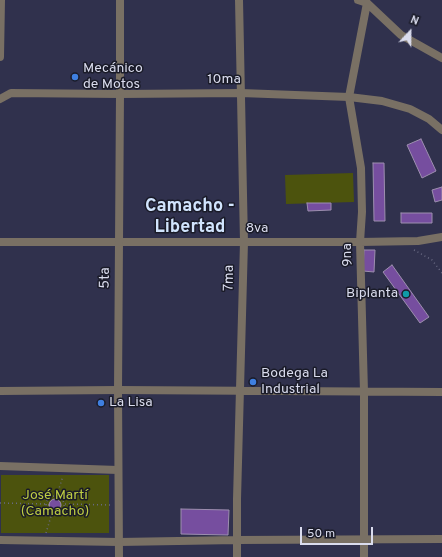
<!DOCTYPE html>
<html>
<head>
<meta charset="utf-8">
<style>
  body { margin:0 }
  #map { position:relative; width:442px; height:557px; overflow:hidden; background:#30314d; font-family:Overpass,sans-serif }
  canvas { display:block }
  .north { position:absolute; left:390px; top:12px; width:40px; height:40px; -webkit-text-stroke:3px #1a1b28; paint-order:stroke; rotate:22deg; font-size:11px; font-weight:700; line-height:16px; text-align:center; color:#dadcee }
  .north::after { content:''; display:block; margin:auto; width:14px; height:18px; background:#dadcee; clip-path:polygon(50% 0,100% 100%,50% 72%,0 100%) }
  .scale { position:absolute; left:300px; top:527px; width:73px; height:18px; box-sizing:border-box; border:2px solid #dadcee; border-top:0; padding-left:5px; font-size:12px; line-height:14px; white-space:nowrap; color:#dadcee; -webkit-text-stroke:3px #1a1b28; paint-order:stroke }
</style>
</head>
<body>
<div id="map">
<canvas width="442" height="557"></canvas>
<div class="north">N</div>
<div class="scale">50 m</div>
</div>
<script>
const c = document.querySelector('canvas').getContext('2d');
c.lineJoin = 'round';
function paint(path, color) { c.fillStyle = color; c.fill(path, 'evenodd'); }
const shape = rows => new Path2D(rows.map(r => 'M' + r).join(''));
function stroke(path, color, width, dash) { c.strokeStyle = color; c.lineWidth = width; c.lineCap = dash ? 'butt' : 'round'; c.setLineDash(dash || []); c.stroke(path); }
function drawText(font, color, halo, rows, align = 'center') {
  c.font = font + ' Overpass,sans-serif'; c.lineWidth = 3; c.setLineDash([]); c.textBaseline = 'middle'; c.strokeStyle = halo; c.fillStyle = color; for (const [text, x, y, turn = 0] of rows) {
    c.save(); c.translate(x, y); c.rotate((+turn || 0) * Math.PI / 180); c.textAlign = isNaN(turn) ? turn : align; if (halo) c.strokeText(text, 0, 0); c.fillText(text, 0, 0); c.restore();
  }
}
paint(shape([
  [353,173,354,202,286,204,285,175],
  [1,475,109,475,109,533,1,533]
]), '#4c530d');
const building = shape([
  [421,139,436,171,422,178,407,145,421,139],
  [373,163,384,163,385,221,374,221,373,163],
  [442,187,442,200,435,202,432,190,442,187],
  [307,203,331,203,331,210,308,211,307,203],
  [401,213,432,213,432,223,401,223,401,213],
  [364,250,375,250,374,272,363,271,364,250],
  [392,265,429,317,420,323,383,272,392,265],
  '49 505a6 6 0 1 1 12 0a6 6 0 1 1-12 0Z',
  [181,509,229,510,228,535,181,534,181,509]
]);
paint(building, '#764e9f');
stroke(building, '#9d8faf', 1);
stroke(shape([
  [414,250,432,260,442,273],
  [57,495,63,476],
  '46 505a9 9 0 1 1 18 0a9 9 0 1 1-18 0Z',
  [0,503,46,504],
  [65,504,111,505],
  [46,533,52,513]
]), '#696a83', 1.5, [1, 3]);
stroke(shape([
  [358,0,367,3,401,35,442,58],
  [0,57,1,0],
  [120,94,120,0],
  [0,242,360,242,418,241,442,237],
  [0,391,118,390,442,392],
  [0,466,118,470],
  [0,540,119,542,237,540,442,539],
  [237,557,237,499,244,242,239,0],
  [364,557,364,392,360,242,362,212,361,168,349,97,367,3]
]), '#797064', 8);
stroke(shape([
  [0,99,11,93,120,94,241,93,349,97,382,101,410,109,429,119,442,130],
  [119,557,118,390,120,94]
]), '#797064', 8);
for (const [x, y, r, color] of [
  [75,77,4,"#3f7fe0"],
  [406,294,4,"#0f9aa8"],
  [253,382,4,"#3f7fe0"],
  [101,403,4,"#3f7fe0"]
]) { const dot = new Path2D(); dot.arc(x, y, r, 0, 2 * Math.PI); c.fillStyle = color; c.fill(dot); stroke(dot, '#1a1b28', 1.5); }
drawText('14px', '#dadcee', '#1a1b28', [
  ["Mecánico",83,69],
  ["de Motos",83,85],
  ["Biplanta",398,294,"right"],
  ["Bodega La",261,374],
  ["Industrial",261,390],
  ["La Lisa",109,403]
], 'left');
drawText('14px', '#dadcee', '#1a1b28', [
  ["10ma",224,80],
  ["8va",257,229],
  ["9na",348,255,-90],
  ["5ta",106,278,-89],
  ["7ma",230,278,-89]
]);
drawText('14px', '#becd42', '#1a1b28', [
  ["José Martí",55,496],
  ["(Camacho)",55,512]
]);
drawText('bold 18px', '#d1e4fd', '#1a1b28', [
  ["Camacho -",190,207],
  ["Libertad",190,228]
]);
</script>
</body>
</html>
